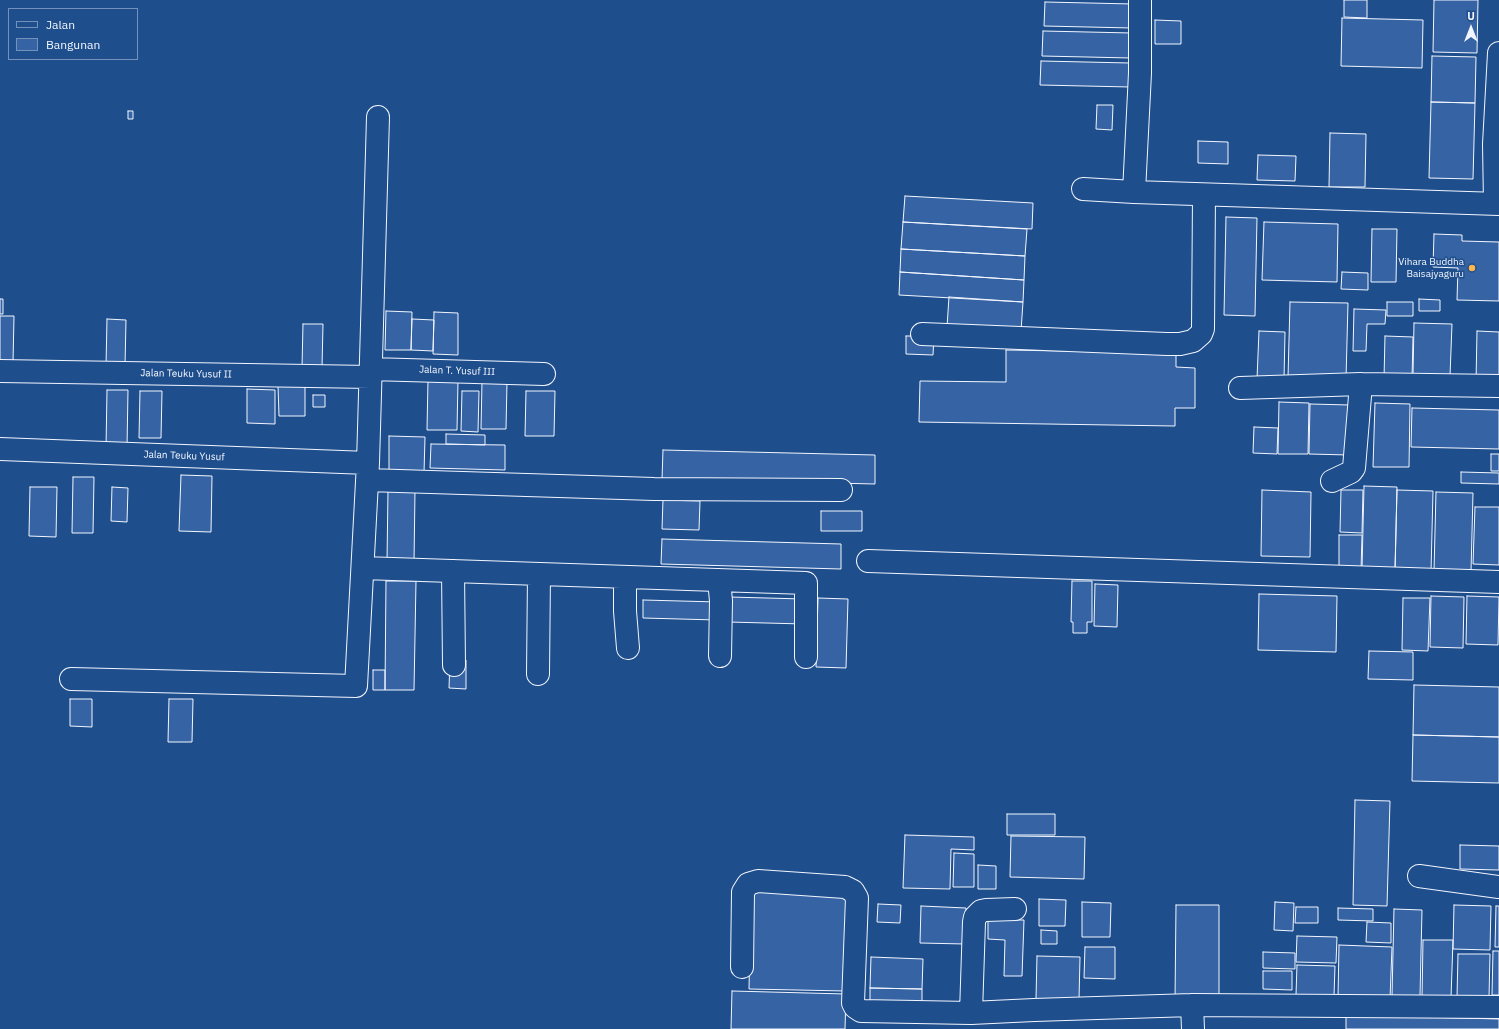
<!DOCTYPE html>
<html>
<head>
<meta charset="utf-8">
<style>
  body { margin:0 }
  #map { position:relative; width:1499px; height:1029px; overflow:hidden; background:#1f4e8c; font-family:"IBM Plex Sans",sans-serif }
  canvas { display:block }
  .legend { position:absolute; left:8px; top:8px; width:130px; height:52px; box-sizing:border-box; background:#1f4e8c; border:1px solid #7391ba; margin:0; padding:5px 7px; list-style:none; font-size:12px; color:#f2f6ff }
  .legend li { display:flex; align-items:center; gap:8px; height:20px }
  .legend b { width:20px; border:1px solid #7391ba }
  .north { position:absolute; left:1451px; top:8px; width:40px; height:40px; -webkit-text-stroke:3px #1f4e8c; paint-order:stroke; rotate:0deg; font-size:11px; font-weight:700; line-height:16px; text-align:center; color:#f2f6ff }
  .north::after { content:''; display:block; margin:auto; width:14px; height:18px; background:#f2f6ff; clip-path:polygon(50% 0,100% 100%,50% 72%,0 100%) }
</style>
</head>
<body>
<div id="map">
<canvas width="1499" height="1029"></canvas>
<ul class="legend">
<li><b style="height:5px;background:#1f4e8c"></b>Jalan</li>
<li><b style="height:11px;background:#3563a3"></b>Bangunan</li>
</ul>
<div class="north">U</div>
</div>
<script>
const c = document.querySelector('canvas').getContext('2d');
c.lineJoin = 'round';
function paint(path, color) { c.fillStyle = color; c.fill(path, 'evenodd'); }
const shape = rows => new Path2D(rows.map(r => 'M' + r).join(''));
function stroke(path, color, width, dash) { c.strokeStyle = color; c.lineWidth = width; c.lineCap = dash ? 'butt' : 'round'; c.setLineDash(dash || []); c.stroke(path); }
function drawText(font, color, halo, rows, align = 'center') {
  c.font = font + ' "IBM Plex Sans",sans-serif'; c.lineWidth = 3; c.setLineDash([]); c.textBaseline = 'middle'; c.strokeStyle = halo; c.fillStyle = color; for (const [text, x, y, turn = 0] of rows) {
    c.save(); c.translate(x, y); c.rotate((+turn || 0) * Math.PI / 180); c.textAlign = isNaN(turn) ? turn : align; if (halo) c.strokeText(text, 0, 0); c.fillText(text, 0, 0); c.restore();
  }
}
const building = shape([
  [1344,0,1367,0,1367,18,1344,17,1344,0],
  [1434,0,1478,0,1477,53,1433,52,1434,0],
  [1045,2,1133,4,1132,28,1044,26,1045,2],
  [1342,18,1423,20,1422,68,1341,66,1342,18],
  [1155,20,1181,21,1181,44,1155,44,1155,20],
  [1043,31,1132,33,1131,58,1042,56,1043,31],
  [1432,56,1476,57,1475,103,1431,102,1432,56],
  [1041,61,1130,63,1130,87,1040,85,1041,61],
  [1431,102,1475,103,1473,179,1429,178,1431,102],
  [1097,105,1113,105,1112,130,1096,129,1097,105],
  [128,111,133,111,133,119,128,119,128,111],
  [1330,133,1366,134,1365,187,1329,187,1330,133],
  [1198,141,1228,142,1228,164,1198,163,1198,141],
  [1258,155,1296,156,1295,181,1257,180,1258,155],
  [905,196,1033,203,1032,229,903,222,905,196],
  [1226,217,1257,218,1255,316,1224,315,1226,217],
  [903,222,1027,229,1025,256,901,249,903,222],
  [1264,222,1338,224,1337,282,1262,280,1264,222],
  [1372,229,1397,229,1396,282,1371,282,1372,229],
  [1434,234,1462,235,1462,241,1499,242,1499,301,1457,300,1458,268,1433,267,1434,234],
  [901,249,1025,256,1024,280,900,272,901,249],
  [900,272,1024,280,1023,302,899,295,900,272],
  [1342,272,1368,273,1368,290,1341,289,1342,272],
  [949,297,1023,302,1021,331,947,327,949,297],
  [0,299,3,299,3,314,0,314,0,299],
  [1419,299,1440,300,1440,311,1419,311,1419,299],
  [1290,302,1348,303,1346,379,1288,378,1290,302],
  [1387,302,1413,302,1413,316,1387,316,1387,302],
  [1354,309,1386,310,1385,324,1367,324,1366,351,1353,351,1354,309],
  [386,311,412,312,411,350,385,350,386,311],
  [434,312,458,313,458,355,433,354,434,312],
  [0,316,14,316,13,363,0,363,0,316],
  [107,319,126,320,125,366,106,366,107,319],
  [412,319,434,320,433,351,411,350,412,319],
  [1414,323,1452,324,1450,376,1413,375,1414,323],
  [303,324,323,324,322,368,302,367,303,324],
  [1259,331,1285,332,1284,380,1257,379,1259,331],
  [1477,331,1499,332,1499,384,1476,383,1477,331],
  [906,336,934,336,933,355,906,354,906,336],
  [1385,336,1413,337,1412,379,1384,379,1385,336],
  [1006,350,1176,353,1176,367,1195,368,1195,408,1175,408,1175,426,919,422,920,381,1006,382,1006,350],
  [428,380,458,380,457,430,427,430,428,380],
  [482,382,507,382,506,429,481,429,482,382],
  [278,386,305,386,305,416,279,416,278,386],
  [247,389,275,390,275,424,247,423,247,389],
  [107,390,128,390,127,448,106,448,107,390],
  [140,391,162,391,161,438,139,438,140,391],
  [462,391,479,391,478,432,461,431,462,391],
  [526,391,555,391,554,436,525,436,526,391],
  [313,395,325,395,325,407,313,407,313,395],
  [1279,402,1309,403,1308,454,1278,454,1279,402],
  [1375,403,1410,404,1409,467,1373,467,1375,403],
  [1310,404,1350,405,1349,455,1309,454,1310,404],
  [1412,408,1499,410,1499,449,1411,447,1412,408],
  [1254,427,1278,428,1277,454,1253,453,1254,427],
  [446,434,485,435,485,445,446,444,446,434],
  [389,436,425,437,424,473,389,473,389,436],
  [431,444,505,445,505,470,430,468,431,444],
  [663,450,875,455,875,484,662,479,663,450],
  [1491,454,1499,454,1499,471,1491,471,1491,454],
  [1461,472,1499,473,1499,484,1461,483,1461,472],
  [181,475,212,476,211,532,179,531,181,475],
  [73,477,94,477,93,533,72,533,73,477],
  [1364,486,1397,487,1395,569,1362,569,1364,486],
  [30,487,57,487,56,537,29,536,30,487],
  [112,487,128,488,127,522,111,521,112,487],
  [388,490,415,490,414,563,387,562,388,490],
  [1262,490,1311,492,1310,557,1261,556,1262,490],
  [1341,490,1363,490,1362,533,1340,532,1341,490],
  [1397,490,1433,491,1431,572,1395,572,1397,490],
  [1436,492,1473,493,1471,572,1434,571,1436,492],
  [663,500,700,501,699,530,662,529,663,500],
  [1475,507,1499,507,1499,565,1473,564,1475,507],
  [821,511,862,511,862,531,821,531,821,511],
  [1339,535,1362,535,1361,571,1339,570,1339,535],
  [662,539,841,544,841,569,661,564,662,539],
  [386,581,416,581,414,690,385,690,386,581],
  [1072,581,1092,581,1092,622,1087,622,1087,633,1073,633,1073,622,1071,622,1072,581],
  [1095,584,1118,585,1117,627,1094,626,1095,584],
  [1259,594,1337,596,1336,652,1258,650,1259,594],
  [1431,596,1464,597,1463,648,1430,647,1431,596],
  [1467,596,1499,597,1498,645,1466,644,1467,596],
  [729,597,804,599,804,624,728,622,729,597],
  [818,598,848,599,846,668,816,667,818,598],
  [1403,598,1430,598,1428,651,1402,650,1403,598],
  [643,600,718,602,717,620,643,618,643,600],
  [1369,651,1413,652,1413,680,1368,679,1369,651],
  [450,660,466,660,466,689,449,688,450,660],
  [373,670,385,670,385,690,373,690,373,670],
  [1414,685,1499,687,1499,737,1413,735,1414,685],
  [70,699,92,699,92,727,70,726,70,699],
  [169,699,193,699,192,742,168,742,169,699],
  [1413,735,1499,737,1499,783,1412,781,1413,735],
  [1355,800,1390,801,1387,906,1353,905,1355,800],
  [1007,814,1055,814,1055,835,1007,835,1007,814],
  [905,835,974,837,974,850,951,849,950,889,903,888,905,835],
  [1011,836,1085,837,1084,879,1010,877,1011,836],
  [1460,845,1499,846,1499,870,1460,869,1460,845],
  [954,853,974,854,974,887,953,887,954,853],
  [978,865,996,866,996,889,978,889,978,865],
  [751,890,848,892,845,991,749,989,751,890],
  [1039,899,1066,900,1065,926,1039,926,1039,899],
  [1082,902,1111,903,1110,937,1082,937,1082,902],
  [1275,902,1294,903,1293,931,1274,930,1275,902],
  [878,904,901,905,900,923,877,922,878,904],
  [1176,905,1219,905,1219,1001,1175,1001,1176,905],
  [1454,905,1491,906,1490,950,1453,949,1454,905],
  [921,906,966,908,965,944,920,943,921,906],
  [1496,906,1499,906,1499,947,1495,947,1496,906],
  [1296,907,1318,907,1318,923,1295,923,1296,907],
  [1338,908,1373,909,1373,921,1338,920,1338,908],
  [1394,909,1422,910,1420,996,1392,996,1394,909],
  [988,920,1024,920,1022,976,1004,976,1005,940,988,939,988,920],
  [1367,922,1391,923,1391,943,1366,942,1367,922],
  [1041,930,1057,931,1057,944,1041,944,1041,930],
  [1297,936,1337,937,1336,963,1296,962,1297,936],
  [1423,940,1453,940,1451,998,1422,998,1423,940],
  [1339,945,1392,947,1390,999,1338,997,1339,945],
  [1085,947,1115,947,1115,979,1084,978,1085,947],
  [1493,951,1499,951,1499,995,1492,995,1493,951],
  [1263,952,1295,953,1295,969,1263,968,1263,952],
  [1458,954,1490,954,1489,998,1457,997,1458,954],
  [1037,956,1080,957,1079,1000,1036,999,1037,956],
  [871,957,923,959,922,989,870,988,871,957],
  [1297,965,1335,966,1334,996,1296,995,1297,965],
  [1263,971,1292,971,1292,990,1263,989,1263,971],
  [870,988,922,989,922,1009,870,1008,870,988],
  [732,991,846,994,845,1029,731,1029,732,991],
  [1346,1015,1499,1019,1499,1029,1346,1029,1346,1015]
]);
paint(building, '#3563a3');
stroke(building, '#f2f6ff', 1);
const minor = shape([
  [1083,189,1134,192,1499,204],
  [1134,192,1140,73,1140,0],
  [1495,204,1494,144,1499,53],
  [922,334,1167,344,1180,344,1193,341,1201,334,1203,329,1204,195],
  [371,369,544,374],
  [0,371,371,377],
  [1240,388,1361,384,1499,386],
  [0,449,368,463],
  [367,480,654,489,841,490],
  [1332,481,1351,472,1354,468,1361,384],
  [868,561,1499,582],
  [363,568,806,583,806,657],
  [453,571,454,665],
  [625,577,625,611,628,648],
  [719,580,721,601,720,656],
  [538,674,539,574],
  [71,679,356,686,368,463,378,117],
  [1419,876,1499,887],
  [742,967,743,892,748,884,758,881,845,887,853,891,857,898,853,1003,855,1007,861,1011,971,1013,1034,1010,1192,1005,1499,1007],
  [1192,1005,1193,1029],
  [971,1013,974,922,975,917,981,911,986,910,1015,909]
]);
stroke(minor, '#f2f6ff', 24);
stroke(minor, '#1f4e8c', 22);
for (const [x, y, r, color] of [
  [1472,268,4,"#ffb74d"]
]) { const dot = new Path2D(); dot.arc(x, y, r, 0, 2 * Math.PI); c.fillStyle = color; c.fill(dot); stroke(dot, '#1f4e8c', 1.5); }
drawText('10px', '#f2f6ff', '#1f4e8c', [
  ["Vihara Buddha",1464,262],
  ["Baisajyaguru",1464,274]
], 'right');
drawText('10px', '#f2f6ff', '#1f4e8c', [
  ["Jalan T. Yusuf III",457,371,2],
  ["Jalan Teuku Yusuf II",186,374,1],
  ["Jalan Teuku Yusuf",184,456,2]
]);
</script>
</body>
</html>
